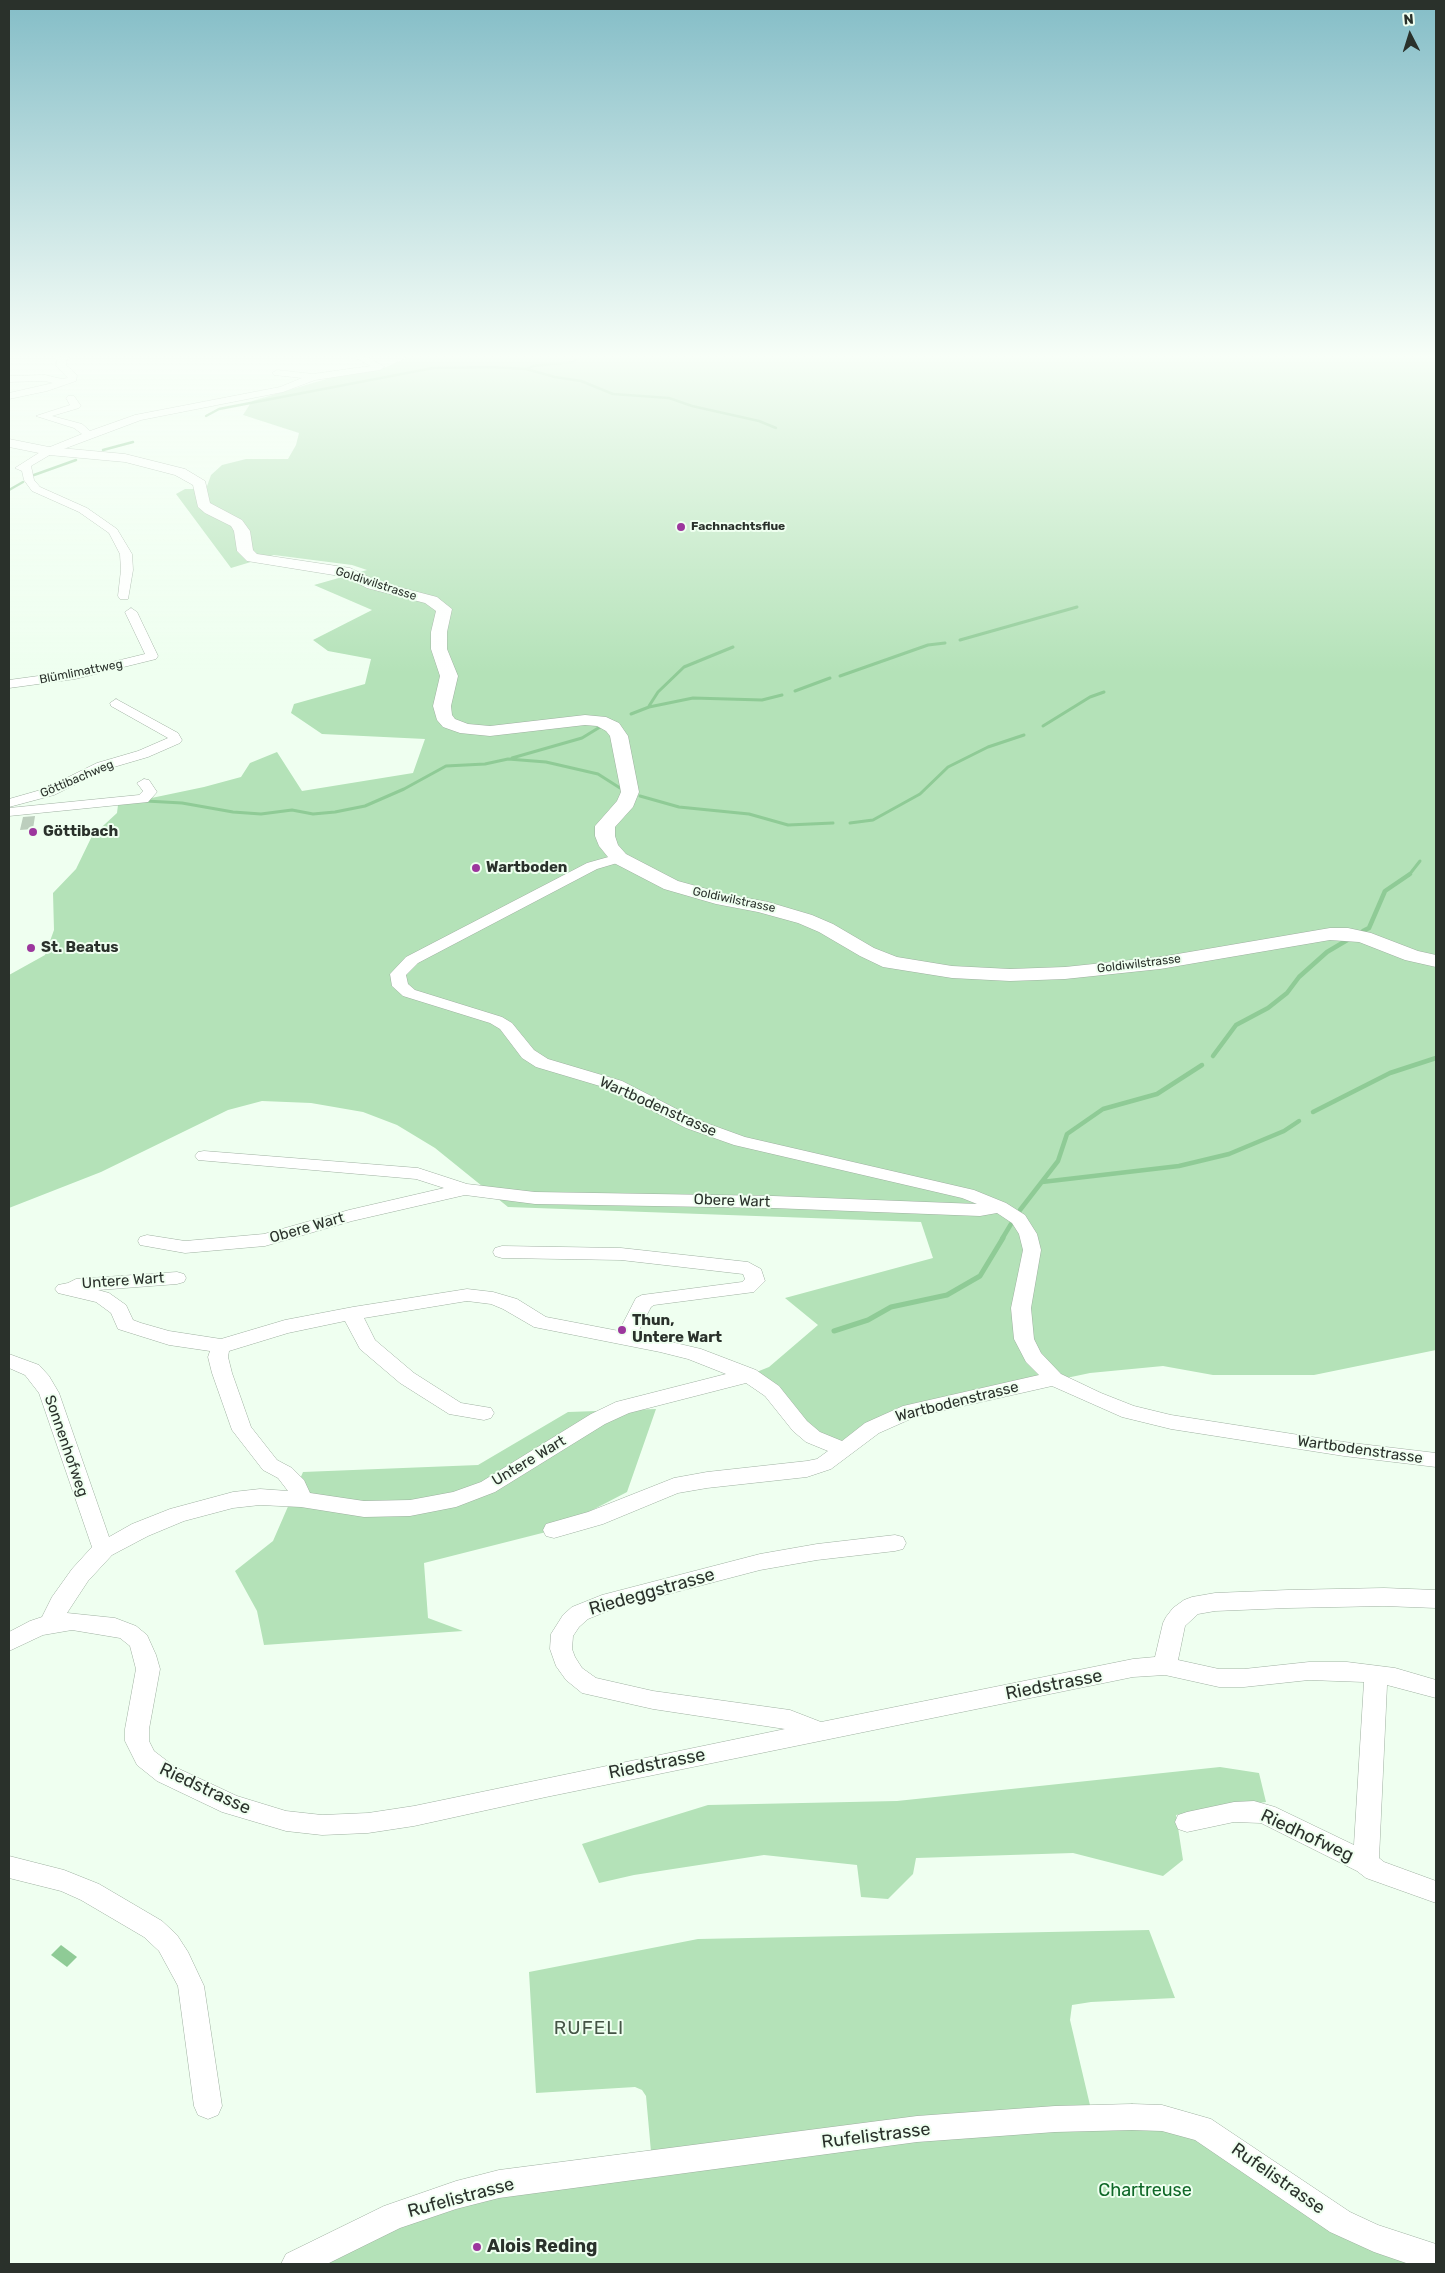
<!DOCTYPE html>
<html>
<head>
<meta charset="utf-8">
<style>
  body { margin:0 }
  #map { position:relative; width:1445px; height:2273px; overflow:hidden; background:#effff0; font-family:Rubik,sans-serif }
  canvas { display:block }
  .frame { position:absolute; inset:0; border:10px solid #2a312b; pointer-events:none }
  .north { position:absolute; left:1385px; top:10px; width:50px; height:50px; -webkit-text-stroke:4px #effff0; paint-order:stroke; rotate:355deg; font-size:14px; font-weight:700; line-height:20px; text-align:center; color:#2a312b }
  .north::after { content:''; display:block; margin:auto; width:18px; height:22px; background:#2a312b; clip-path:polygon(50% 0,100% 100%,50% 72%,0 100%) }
</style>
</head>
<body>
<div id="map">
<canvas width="1445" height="2273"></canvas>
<div class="frame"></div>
<div class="north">N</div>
</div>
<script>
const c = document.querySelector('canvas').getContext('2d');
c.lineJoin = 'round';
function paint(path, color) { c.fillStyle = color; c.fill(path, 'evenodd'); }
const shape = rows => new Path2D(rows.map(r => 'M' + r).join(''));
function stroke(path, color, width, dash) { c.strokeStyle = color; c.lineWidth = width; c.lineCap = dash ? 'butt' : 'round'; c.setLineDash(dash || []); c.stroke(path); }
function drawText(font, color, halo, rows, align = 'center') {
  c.font = font + ' Rubik,sans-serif'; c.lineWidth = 4; c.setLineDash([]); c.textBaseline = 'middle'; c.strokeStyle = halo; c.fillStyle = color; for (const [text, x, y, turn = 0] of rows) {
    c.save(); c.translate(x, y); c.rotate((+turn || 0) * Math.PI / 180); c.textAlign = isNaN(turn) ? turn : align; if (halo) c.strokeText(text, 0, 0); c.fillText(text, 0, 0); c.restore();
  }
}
paint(shape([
  [408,355,1436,355,1436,1350,1314,1375,1213,1375,1163,1366,1090,1373,910,1411,844,1450,828,1444,749,1375,769,1367,818,1325,785,1298,933,1258,921,1222,508,1207,435,1148,397,1125,363,1112,311,1103,262,1101,228,1110,101,1172,9,1208,9,975,45,955,54,930,53,893,76,869,92,836,117,813,118,805,204,787,241,777,250,763,277,752,302,791,413,773,425,739,322,734,291,713,294,704,365,684,371,659,328,651,313,640,372,610,314,585,367,570,352,565,274,555,231,568,176,494,185,489,206,489,211,475,222,465,246,459,288,459,296,445,299,433,243,415,252,401,333,377,379,370,404,359],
  [656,1409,627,1492,554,1530,424,1563,428,1618,463,1631,264,1645,257,1611,235,1571,273,1541,303,1472,478,1465,568,1412],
  [1220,1767,1259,1773,1266,1802,1176,1815,1183,1860,1163,1876,1073,1853,916,1858,913,1874,888,1899,861,1897,857,1865,764,1855,634,1875,599,1883,582,1844,708,1805,897,1801],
  [1149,1930,1175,1998,1091,2002,1072,2005,1070,2020,1093,2118,1162,2118,1408,2250,1436,2259,1436,2264,296,2264,394,2216,652,2163,646,2096,642,2090,635,2087,536,2093,529,1972,698,1939]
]), '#b4e2b8');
paint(shape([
  [61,1945,77,1957,67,1967,51,1955]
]), '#8fcb96');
stroke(shape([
  [527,369,533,366,574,362,578,355],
  [206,416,219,409,433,368,491,367,526,369,555,377,581,381,613,394,669,398,692,406,759,421,776,428],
  [103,450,133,442],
  [34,475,76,460],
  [9,490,23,482]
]), '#8fcb96', 2.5);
stroke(shape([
  [960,640,1077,607],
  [840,676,928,645,945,643],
  [795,691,830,678],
  [649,706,658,692,684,667,733,647],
  [631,714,649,707,693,698,762,700,782,695],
  [1043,726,1090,697,1104,692],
  [512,758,582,738,600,727],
  [640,796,679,807,749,814,788,825,833,823],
  [146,801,182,803,233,812,261,814,292,810,313,814,335,812,365,806,404,789,446,766,485,764,508,759,546,762,598,774,620,788],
  [850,823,873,820,920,794,948,767,988,747,1024,735],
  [1409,875,1420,861]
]), '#8fcb96', 3);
stroke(shape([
  [1363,931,1369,928,1385,891,1410,874],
  [1213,1056,1236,1025,1268,1008,1287,993,1299,977,1327,952,1349,939],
  [1313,1112,1390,1073,1436,1058],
  [1042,1182,1179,1166,1229,1154,1284,1131,1299,1121],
  [1020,1210,1058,1161,1067,1134,1103,1109,1157,1094,1202,1065],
  [1002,1239,1011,1224]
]), '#8fcb96', 4.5);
stroke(shape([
  [834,1331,868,1320,891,1307,947,1295,980,1276,1003,1238]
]), '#8fcb96', 5);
paint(shape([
  [35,816,33,829,20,830,23,817]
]), '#bccebd');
const street = shape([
  [61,355,72,355,67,359,66,365,77,375,76,381,47,391,9,399,9,393,53,383,45,381,9,382,9,376,45,375,62,379,68,378,56,366,57,358,61,355],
  [342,355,364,355,385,367,380,370,315,380,283,392,141,420,53,453,31,466,34,480,40,487,87,508,117,529,132,554,133,570,128,599,120,599,118,596,121,570,120,554,109,533,79,512,32,491,24,480,22,471,15,468,45,449,82,434,74,428,36,416,70,405,66,398,68,396,74,396,81,406,79,408,52,416,82,424,90,431,135,415,280,387,302,378,274,375,272,373,277,370,313,374,370,366,358,359,343,357,342,355],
  [131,608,137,612,158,656,156,659,75,679,9,688,9,680,75,671,145,654,125,612,131,608],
  [116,699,178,733,182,740,180,743,148,757,107,769,54,795,9,807,9,799,44,789,97,763,138,751,168,738,111,706,110,703,116,699],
  [144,779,149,780,157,792,148,802,9,816,9,808,139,795,143,791,137,783,144,779],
  [619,854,624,855,626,858,624,861,597,869,418,963,406,975,408,984,415,990,502,1017,512,1023,534,1050,548,1059,622,1081,698,1120,745,1137,974,1190,1006,1203,1025,1215,1037,1234,1041,1250,1031,1308,1034,1339,1041,1353,1061,1374,1101,1393,1134,1406,1171,1415,1344,1442,1436,1453,1436,1467,1344,1456,1171,1429,1122,1417,1052,1386,915,1417,879,1433,831,1469,807,1477,707,1488,678,1493,603,1524,554,1538,546,1536,543,1530,546,1524,588,1512,674,1478,707,1472,807,1461,817,1459,828,1451,806,1442,793,1431,765,1396,746,1383,629,1413,605,1424,495,1492,456,1507,410,1516,364,1517,301,1507,260,1505,233,1508,184,1521,148,1536,112,1555,88,1581,67,1613,115,1618,136,1626,147,1635,156,1655,160,1669,149,1729,149,1741,154,1751,175,1767,237,1796,286,1811,322,1815,368,1813,414,1806,785,1729,653,1709,582,1693,566,1680,556,1666,550,1649,551,1634,563,1615,572,1607,602,1595,760,1554,817,1544,895,1535,903,1537,906,1543,903,1549,895,1551,817,1560,760,1570,615,1608,588,1619,579,1627,573,1636,572,1649,575,1657,582,1668,596,1678,653,1691,790,1710,821,1722,1133,1659,1155,1657,1163,1623,1166,1617,1173,1608,1184,1600,1192,1597,1215,1593,1288,1590,1384,1588,1436,1590,1436,1608,1384,1606,1288,1608,1215,1611,1198,1614,1185,1626,1178,1660,1219,1669,1244,1669,1309,1662,1347,1662,1395,1668,1436,1680,1436,1698,1387,1685,1379,1858,1384,1862,1436,1881,1436,1903,1366,1878,1357,1871,1261,1823,1234,1822,1187,1832,1178,1829,1175,1822,1178,1815,1187,1812,1234,1802,1254,1801,1275,1807,1354,1845,1364,1682,1309,1680,1244,1687,1219,1687,1165,1675,1133,1677,546,1797,414,1826,368,1833,322,1835,286,1831,222,1812,157,1781,137,1765,125,1741,125,1729,136,1669,130,1646,120,1638,72,1630,43,1635,9,1651,9,1632,30,1621,42,1617,52,1597,72,1569,92,1547,39,1393,25,1375,9,1368,9,1354,39,1365,49,1376,59,1393,109,1537,132,1524,170,1509,233,1492,260,1489,288,1491,278,1478,263,1470,232,1430,212,1373,208,1357,210,1351,169,1345,118,1329,111,1313,96,1302,58,1293,55,1289,58,1285,68,1283,76,1279,177,1272,184,1274,186,1278,184,1282,177,1284,98,1290,109,1293,126,1305,133,1320,141,1323,169,1331,221,1339,285,1320,353,1307,467,1289,493,1292,517,1299,546,1317,619,1331,636,1298,642,1295,742,1282,745,1279,743,1274,621,1260,502,1258,495,1256,493,1252,495,1248,502,1246,621,1248,748,1262,761,1269,765,1281,754,1292,654,1305,651,1307,637,1334,701,1349,756,1370,779,1386,807,1421,820,1432,842,1441,865,1423,903,1406,1039,1375,1026,1362,1014,1339,1011,1308,1023,1250,1019,1234,1012,1223,997,1213,980,1216,773,1208,535,1204,465,1195,352,1221,265,1246,185,1253,140,1245,138,1241,140,1237,147,1235,185,1241,264,1234,349,1210,444,1188,416,1179,198,1160,195,1156,198,1152,204,1151,418,1168,467,1184,535,1192,773,1196,977,1204,962,1198,734,1145,686,1128,610,1089,536,1067,522,1058,500,1029,490,1023,403,996,392,986,390,974,406,957,587,863,619,854],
  [467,1301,491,1304,503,1309,534,1327,660,1352,688,1359,726,1374,616,1402,591,1414,481,1482,453,1492,410,1500,364,1501,310,1493,304,1480,292,1468,277,1460,251,1427,232,1373,228,1357,229,1351,288,1333,345,1321,360,1349,400,1383,449,1414,484,1420,491,1418,494,1413,491,1408,461,1403,414,1373,375,1340,364,1318,467,1301],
  [9,1856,64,1870,99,1884,162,1921,177,1935,188,1952,204,1986,222,2106,218,2115,208,2119,198,2115,194,2106,178,1986,159,1951,144,1937,81,1900,61,1891,9,1878,9,1856],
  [1132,2104,1162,2105,1211,2119,1350,2212,1378,2225,1436,2244,1436,2264,1409,2264,1374,2252,1330,2232,1195,2140,1162,2131,1132,2130,1055,2132,917,2142,499,2198,456,2209,400,2228,327,2264,281,2264,286,2254,384,2206,456,2181,499,2170,917,2116,1055,2106,1132,2104]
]);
const secondary = shape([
  [9,439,49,447,125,454,185,469,205,481,210,503,242,520,250,531,253,550,257,554,350,568,379,582,437,597,452,609,447,632,447,649,458,676,451,706,452,715,455,719,468,724,490,726,585,715,606,717,619,723,628,736,639,792,633,807,615,827,615,836,618,845,626,854,678,881,725,894,768,902,812,915,833,924,874,948,897,957,952,966,1010,969,1065,967,1160,957,1330,928,1348,928,1371,933,1418,951,1436,955,1436,967,1405,960,1359,942,1330,940,1160,969,1065,979,1010,981,952,978,883,967,860,956,819,932,798,923,758,912,716,904,664,889,612,862,599,846,595,836,595,826,617,801,621,792,610,736,606,731,597,726,585,725,490,736,460,733,443,727,437,720,433,706,440,676,431,649,431,632,436,611,425,603,367,588,346,577,247,561,237,551,234,531,231,526,205,513,198,507,193,485,175,475,125,462,49,455,9,447,9,439]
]);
stroke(street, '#9fb1a1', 1);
stroke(secondary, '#9fb1a1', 1);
paint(street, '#fff');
paint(secondary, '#fff');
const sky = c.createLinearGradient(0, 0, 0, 673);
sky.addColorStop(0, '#84bdc7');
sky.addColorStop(0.53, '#f8fff8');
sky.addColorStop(1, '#f8fff800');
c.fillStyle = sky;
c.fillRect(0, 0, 1445, 673);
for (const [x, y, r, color] of [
  [681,527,5,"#9c379d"],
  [33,832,5,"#9c379d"],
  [476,868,5,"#9c379d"],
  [31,948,5,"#9c379d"],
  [622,1330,5,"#9c379d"],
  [477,2247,5,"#9c379d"]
]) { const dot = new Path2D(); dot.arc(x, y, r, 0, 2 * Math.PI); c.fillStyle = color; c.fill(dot); stroke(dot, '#effff0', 2); }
drawText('bold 12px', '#2a312b', '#effff0', [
  ["Fachnachtsflue",691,527]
], 'left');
drawText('12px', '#2a312b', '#effff0', [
  ["Goldiwilstrasse",376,584,18],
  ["Blümlimattweg",81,672,-11],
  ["Göttibachweg",77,779,-23],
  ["Goldiwilstrasse",734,900,12],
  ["Goldiwilstrasse",1139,964,-7]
]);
drawText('bold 15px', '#2a312b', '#effff0', [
  ["Göttibach",43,832],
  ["Wartboden",486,868],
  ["St. Beatus",41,948],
  ["Thun,",632,1321],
  ["Untere Wart",632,1338]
], 'left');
drawText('15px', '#2a312b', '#effff0', [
  ["Wartbodenstrasse",658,1107,24],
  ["Obere Wart",732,1201,2],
  ["Obere Wart",307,1228,-16],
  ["Untere Wart",123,1281,-4],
  ["Wartbodenstrasse",957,1402,-14],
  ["Sonnenhofweg",66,1446,71],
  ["Wartbodenstrasse",1360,1450,8],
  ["Untere Wart",529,1461,-31]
]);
drawText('18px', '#2a312b', '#effff0', [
  ["Riedeggstrasse",652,1592,-16],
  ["Riedstrasse",1054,1685,-11],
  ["Riedstrasse",657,1764,-11],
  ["Riedstrasse",205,1789,25],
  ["Riedhofweg",1307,1836,25],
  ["Rufelistrasse",876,2136,-7],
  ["Rufelistrasse",1278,2179,35],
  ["Rufelistrasse",461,2198,-15]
]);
drawText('18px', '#0f6828', '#effff0', [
  ["Chartreuse",1145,2191]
]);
drawText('bold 18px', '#2a312b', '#effff0', [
  ["Alois Reding",487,2247]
], 'left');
c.letterSpacing = '1px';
drawText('19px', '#455546', '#effff0', [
  ["RUFELI",589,2029]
]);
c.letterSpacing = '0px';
</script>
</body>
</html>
